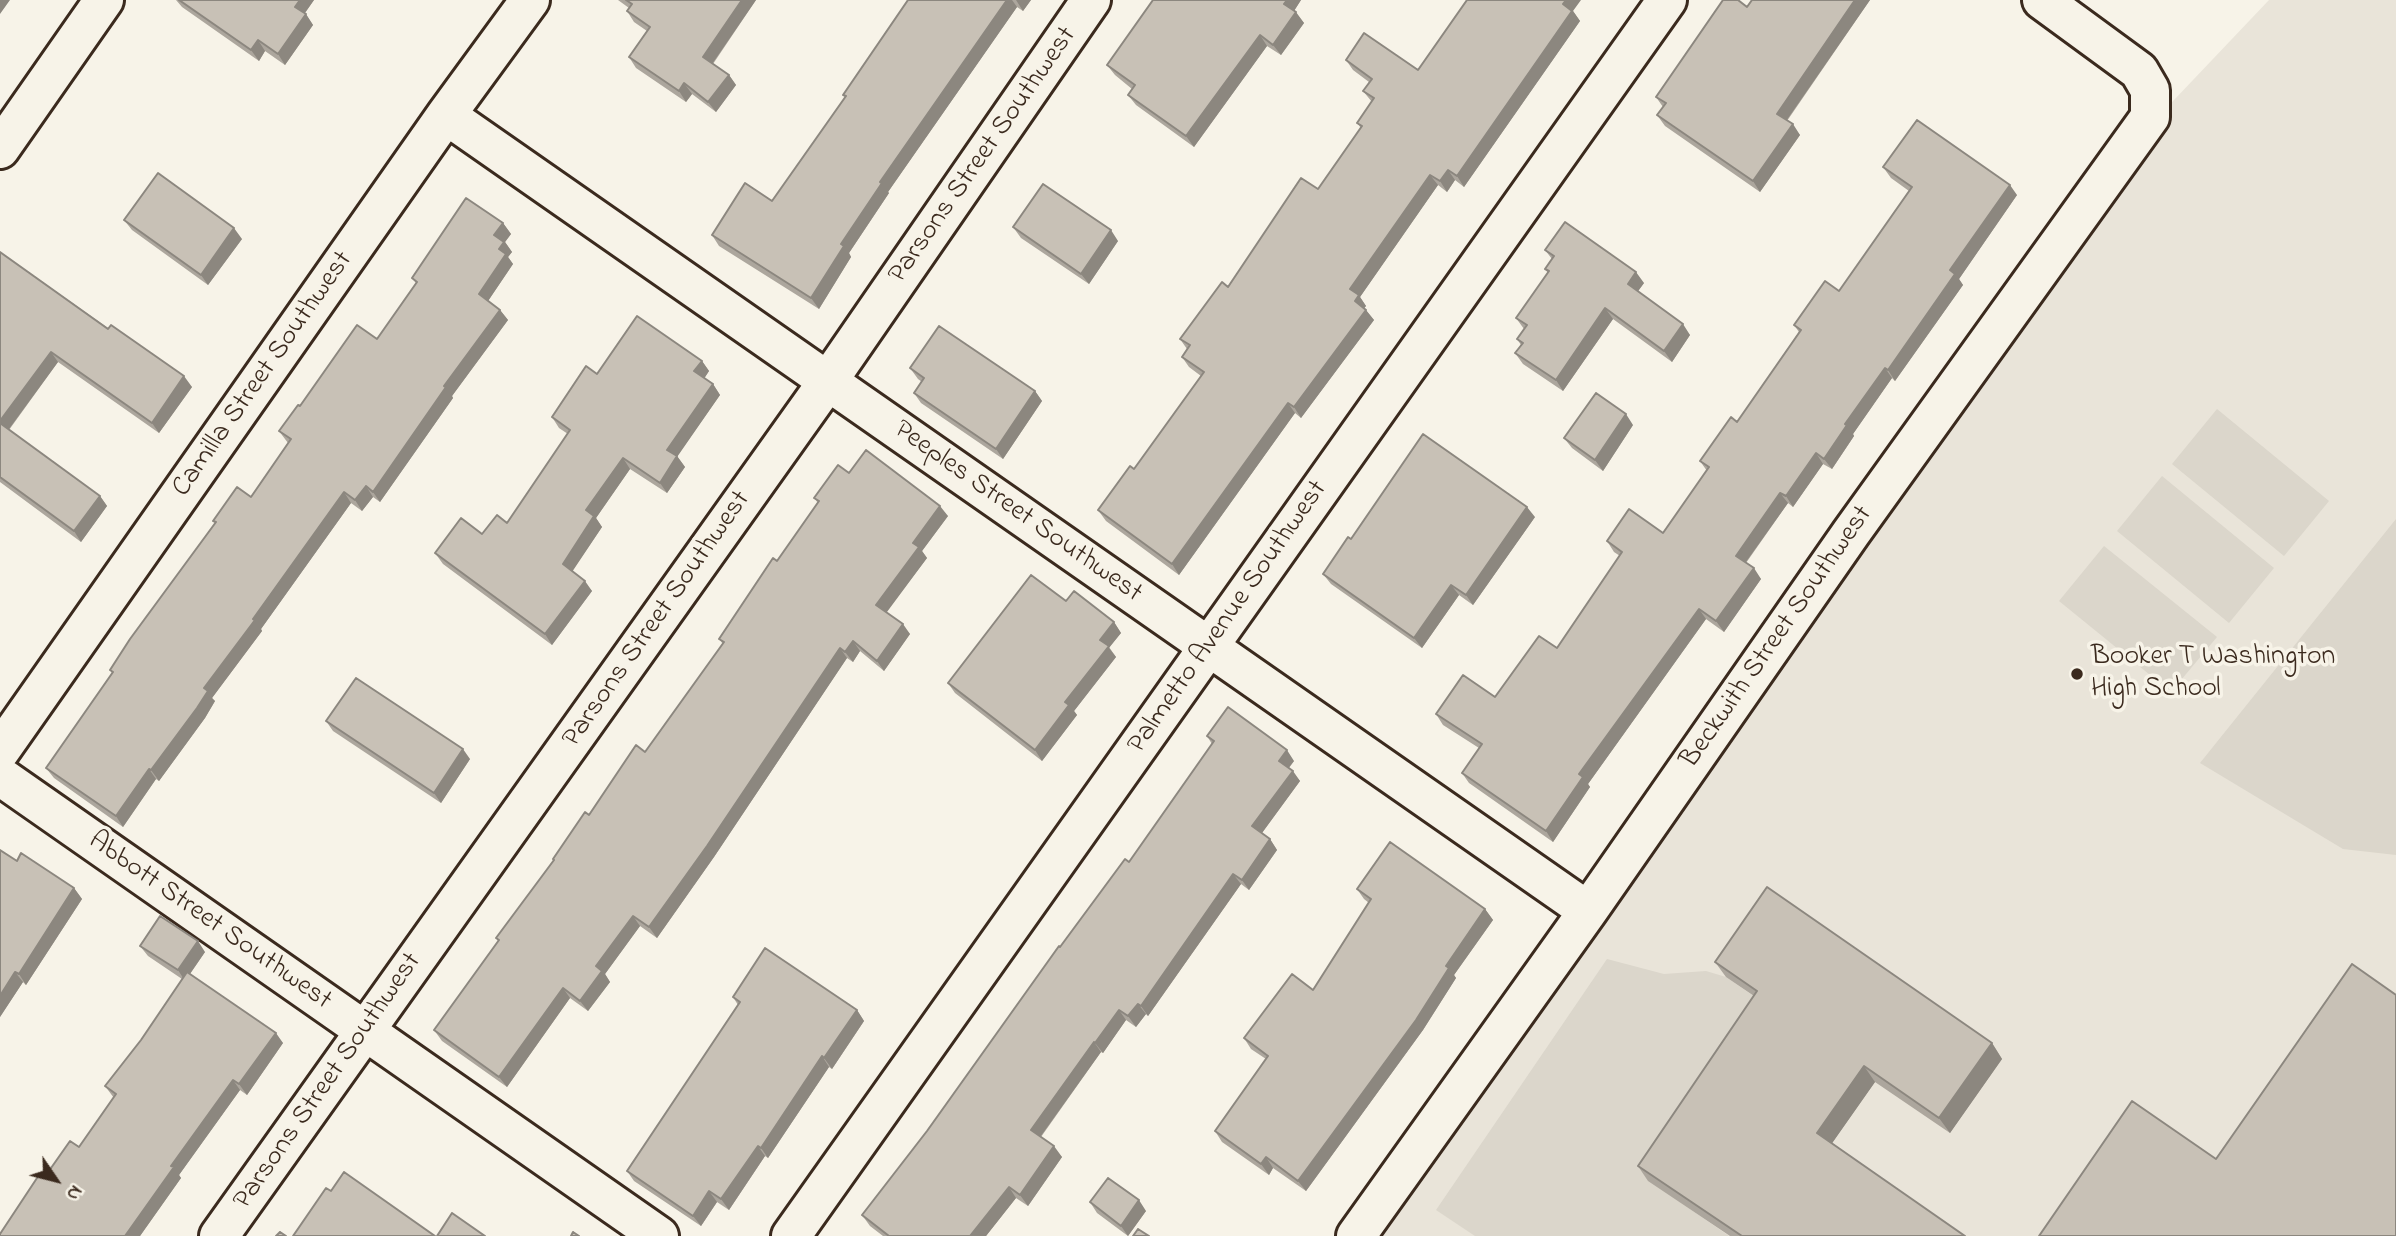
<!DOCTYPE html>
<html>
<head>
<meta charset="utf-8">
<style>
  body { margin:0 }
  #map { position:relative; width:2396px; height:1236px; overflow:hidden; background:#f7f3e8; font-family:"Indie Flower",sans-serif }
  canvas { display:block }
  .north { position:absolute; left:21px; top:1145px; width:70px; height:70px; -webkit-text-stroke:5px #f7f3e8; paint-order:stroke; rotate:125deg; font-size:19px; font-weight:700; line-height:28px; text-align:center; color:#3b2a1e }
  .north::after { content:''; display:block; margin:auto; width:24px; height:32px; background:#3b2a1e; clip-path:polygon(50% 0,100% 100%,50% 72%,0 100%) }
</style>
</head>
<body>
<div id="map">
<canvas width="2396" height="1236"></canvas>
<div class="north">N</div>
</div>
<script>
const c = document.querySelector('canvas').getContext('2d');
c.lineJoin = 'round';
function paint(path, color) { c.fillStyle = color; c.fill(path, 'evenodd'); }
const shape = rows => new Path2D(rows.map(r => 'M' + r).join(''));
function stroke(path, color, width, dash) { c.strokeStyle = color; c.lineWidth = width; c.lineCap = dash ? 'butt' : 'round'; c.setLineDash(dash || []); c.stroke(path); }
function drawText(font, color, halo, rows, align = 'center') {
  c.font = font + ' "Indie Flower",sans-serif'; c.lineWidth = 7; c.setLineDash([]); c.textBaseline = 'middle'; c.strokeStyle = halo; c.fillStyle = color; for (const [text, x, y, turn = 0] of rows) {
    c.save(); c.translate(x, y); c.rotate((+turn || 0) * Math.PI / 180); c.textAlign = isNaN(turn) ? turn : align; if (halo) c.strokeText(text, 0, 0); c.fillText(text, 0, 0); c.restore();
  }
}
paint(shape([
  [2269,0,2396,0,2396,1236,1371,1236,2155,120]
]), '#e9e4d9');
paint(shape([
  [2217,409,2329,501,2284,556,2172,464],
  [2162,476,2274,568,2229,623,2117,531],
  [2396,519,2396,855,2343,849,2200,763],
  [2104,546,2217,637,2171,692,2059,601],
  [1607,959,1664,974,1706,971,1726,977,1768,1006,1648,1180,1729,1236,1475,1236,1436,1210]
]), '#dbd6cb');
const minor = shape([
  [446,115,1588,911],
  [0,149,104,0],
  [0,751,446,115,530,0],
  [0,776,659,1236],
  [219,1236,828,381,1091,0],
  [791,1236,1667,0],
  [1356,1236,1588,911,1851,533,2150,117,2150,90,2139,71,2042,0]
]);
stroke(minor, '#3b2a1e', 44);
stroke(minor, '#f7f3e8', 38);
paint(shape([
  [176,0,314,0,305,13,313,25,285,65,265,51,259,61,182,7],
  [618,0,756,0,713,64,729,75,736,85,716,112,692,94,686,102,636,68,629,57,647,31,634,22,627,11,629,8],
  [908,0,1031,0,1023,11,1017,7,888,192,889,193,849,253,851,257,819,309,719,246,712,235,772,201,845,97,843,95],
  [1153,0,1301,0,1294,11,1304,23,1281,55,1267,46,1194,147,1136,105,1128,95,1132,89,1115,75,1107,65],
  [1870,0,1787,121,1800,135,1760,192,1665,126,1657,115,1663,107,1656,97,1747,7],
  [1573,11,1580,21,1464,187,1455,180,1447,192,1438,185,1360,297,1366,306,1364,308,1374,320,1301,418,1295,413,1179,575,1106,521,1098,510,1134,469,1201,376,1189,367,1182,357,1187,349,1180,339,1318,189,1361,128,1357,123,1372,102,1363,91,1369,82,1353,70,1346,60,1418,70],
  [1883,167,2017,195,1959,279,1963,285,1895,381,1892,378,1853,434,1854,436,1832,469,1823,464,1793,507,1788,503,1746,563,1761,579,1724,632,1706,619,1588,784,1590,787,1553,842,1469,783,1462,773,1479,748,1443,725,1436,714,1495,697,1557,648,1620,556,1614,552,1607,541,1663,533,1707,471,1700,461,1737,422,1799,332,1794,325,1839,291,1909,191,1891,178],
  [124,220,242,239,208,285,132,230],
  [503,223,511,234,505,242,512,252,508,257,513,264,488,301,500,310,508,320,452,396,453,398,380,502,373,497,362,511,351,503,261,629,262,631,212,698,215,701,205,718,159,781,156,779,123,827,54,778,46,768,112,673,110,670,215,523,213,521,251,497,288,443,279,431,300,406,377,339,416,283,412,278],
  [1013,227,1118,241,1089,284,1021,238],
  [1545,250,1644,283,1638,291,1690,335,1672,362,1613,319,1563,391,1523,364,1515,353,1521,345,1517,339,1524,329,1516,318,1548,273,1545,269,1552,259],
  [0,252,192,387,159,433,58,362,9,430,100,496,107,506,81,542,0,482],
  [702,361,709,371,704,378,713,384,720,395,677,456,685,467,667,493,630,469,596,518,602,527,572,571,592,591,552,645,443,564,435,553,507,523,568,434,559,428,552,417,597,374],
  [910,368,1035,391,1042,401,1003,459,921,403,914,393,922,382,918,379],
  [1633,425,1603,471,1572,448,1564,438],
  [849,473,948,516,922,551,927,558,886,612,910,634,884,671,860,651,853,662,847,658,714,857,657,938,640,926,605,974,610,982,588,1011,570,998,507,1087,442,1041,434,1030,498,941,496,938,589,815,645,752,723,644,719,639,777,561,818,503,814,498],
  [1535,517,1473,605,1459,595,1422,648,1331,584,1323,574,1351,539],
  [1066,601,1114,622,1121,633,1109,647,1116,657,1074,711,1077,715,1042,761,955,693,948,683],
  [326,721,470,759,441,803,333,731],
  [1207,736,1294,761,1289,768,1300,781,1262,833,1270,839,1277,850,1249,890,1241,884,1148,1016,1146,1014,1136,1027,1126,1020,1103,1053,1101,1052,1041,1137,1062,1157,1028,1206,1016,1198,986,1236,883,1236,870,1226,862,1215,927,1131,1060,947,1129,862,1212,744],
  [17,861,74,888,82,899,26,985,23,982,0,1017],
  [1357,889,1485,909,1493,920,1454,975,1456,978,1423,1030,1306,1191,1273,1168,1269,1175,1222,1142,1215,1131,1266,1059,1251,1049,1244,1038,1313,990,1369,903,1364,899],
  [140,946,205,952,190,974,283,1043,247,1095,240,1090,179,1175,181,1178,140,1236,0,1236,44,1178,79,1147,114,1098,105,1086,141,1040,182,979,148,956],
  [1715,962,1992,1043,2002,1059,1950,1133,1875,1082,1832,1143,1965,1236,1730,1236,1648,1181,1638,1166,1754,996,1726,977],
  [733,997,857,1010,864,1021,832,1069,829,1067,768,1158,765,1156,729,1210,717,1202,701,1226,634,1181,627,1171,738,1005],
  [1090,1202,1146,1211,1128,1236,1097,1213]
]), '#aca69d');
paint(shape([
  [0,0,10,0,0,14],
  [300,0,314,0,302,17,295,7],
  [742,0,756,0,710,67,703,57],
  [1007,0,1012,0,1017,7,888,192,889,193,849,253,851,257,819,309,811,298,841,244,880,182],
  [1016,0,1031,0,1023,11],
  [1287,0,1301,0,1292,14,1284,4],
  [1566,0,1581,0,1573,11,1580,21,1464,187,1457,176],
  [1855,0,1870,0,1784,124,1777,114],
  [1296,12,1304,23,1281,55,1273,45],
  [306,14,313,25,285,65,278,54],
  [1260,35,1267,46,1194,147,1186,136],
  [258,40,265,51,259,61,251,50],
  [729,75,736,85,716,112,708,102],
  [684,83,692,94,686,102,679,91],
  [1793,124,1800,135,1760,192,1753,181],
  [1448,170,1455,180,1447,192,1440,181],
  [1430,175,1438,185,1360,297,1366,306,1362,311,1355,301,1350,289],
  [2010,185,2017,195,1959,279,1963,285,1895,381,1888,370,1950,270],
  [503,223,511,234,505,242,512,252,508,257,513,264,486,304,479,294,499,249,494,235],
  [234,228,242,239,208,285,201,275],
  [1111,230,1118,241,1089,284,1081,274],
  [1636,272,1644,283,1636,294,1628,284],
  [1605,308,1613,319,1563,391,1556,380],
  [500,310,508,320,452,396,453,398,380,502,373,492,444,386],
  [1366,310,1374,320,1301,418,1294,407],
  [1683,324,1690,335,1672,362,1664,351],
  [51,352,58,362,6,433,0,424,0,421],
  [702,361,709,371,702,382,694,371],
  [1885,368,1892,378,1853,434,1854,436,1832,469,1824,459,1845,424],
  [184,376,192,387,159,433,152,423],
  [713,384,720,395,675,460,667,450],
  [1035,391,1042,401,1003,459,996,449],
  [1288,403,1295,413,1179,575,1172,564],
  [1626,414,1633,425,1603,471,1595,460],
  [1816,453,1823,464,1793,507,1786,496],
  [677,456,685,467,667,493,660,483],
  [623,458,630,469,596,518,602,527,570,575,563,564,586,510],
  [366,486,373,497,362,511,355,500],
  [344,492,351,503,261,629,262,631,212,698,215,701,205,718,159,781,151,770,204,688],
  [1780,493,1788,503,1743,566,1736,556],
  [100,496,107,506,81,542,74,531],
  [940,506,948,516,922,551,927,558,884,616,876,605,913,543],
  [1527,507,1535,517,1473,605,1466,595],
  [1754,568,1761,579,1724,632,1716,621],
  [585,581,592,591,552,645,545,634],
  [1451,585,1459,595,1422,648,1414,638],
  [1699,609,1706,619,1588,784,1590,787,1553,842,1546,831,1579,774],
  [1114,622,1121,633,1109,648,1116,657,1074,711,1077,715,1042,761,1035,750,1065,702,1100,640],
  [903,624,910,634,884,671,877,661],
  [853,641,860,651,853,662,845,652],
  [840,648,847,658,714,857,657,938,649,927],
  [463,749,470,759,441,803,434,793],
  [1287,750,1294,761,1286,771,1279,761],
  [149,769,156,779,123,827,116,816],
  [1293,771,1300,781,1259,837,1252,826],
  [1270,839,1277,850,1249,890,1242,880],
  [1233,874,1241,884,1148,1016,1141,1006],
  [74,888,82,899,26,985,19,974],
  [1485,909,1493,920,1454,975,1456,978,1423,1030,1306,1191,1298,1181],
  [633,916,640,926,605,974,610,982,588,1011,580,1001,596,966],
  [198,941,205,952,185,981,178,970],
  [15,972,23,982,0,1017,0,996],
  [563,988,570,998,507,1087,499,1077],
  [1138,1004,1146,1014,1136,1027,1128,1016],
  [857,1010,864,1021,832,1069,824,1058],
  [1119,1010,1126,1020,1103,1053,1095,1043],
  [276,1033,283,1043,247,1095,239,1084],
  [1094,1042,1101,1052,1038,1140,1031,1130],
  [1992,1043,2002,1059,1950,1133,1939,1118],
  [822,1056,829,1067,768,1158,761,1148],
  [1864,1066,1875,1082,1828,1149,1817,1133],
  [233,1080,240,1090,179,1175,181,1178,140,1236,125,1236,171,1166],
  [758,1146,765,1156,729,1210,721,1199],
  [1054,1146,1062,1157,1028,1206,1020,1195],
  [1266,1157,1273,1168,1269,1175,1261,1164],
  [1009,1187,1016,1198,986,1236,970,1236],
  [709,1191,717,1202,701,1226,693,1216],
  [1139,1200,1146,1211,1128,1236,1121,1226]
]), '#8c877f');
const building = shape([
  [179,0,300,0,295,7,306,14,278,54,258,40,251,50,179,0],
  [626,0,742,0,703,57,729,75,708,102,684,83,679,91,629,57,650,27,627,11,632,4,626,0],
  [908,0,1007,0,880,182,882,183,841,244,844,246,811,298,712,235,745,183,772,201,846,96,843,95,908,0],
  [1153,0,1287,0,1284,4,1296,12,1273,45,1260,35,1186,136,1128,95,1135,85,1107,65,1153,0],
  [1467,0,1566,0,1563,4,1572,11,1457,176,1448,170,1440,181,1430,175,1350,289,1359,295,1355,301,1366,310,1294,407,1288,403,1172,564,1098,510,1130,466,1134,469,1204,372,1182,357,1190,345,1180,339,1222,282,1228,287,1301,178,1318,189,1362,126,1357,123,1374,98,1363,91,1372,79,1346,60,1364,33,1418,70,1467,0],
  [1723,0,1738,0,1747,7,1752,0,1855,0,1777,114,1793,124,1753,181,1657,115,1666,103,1656,97,1723,0],
  [1917,120,2010,185,1950,270,1955,274,1888,370,1885,368,1845,424,1847,425,1824,459,1816,453,1786,496,1780,493,1736,556,1754,568,1716,621,1699,609,1579,774,1583,777,1546,831,1462,773,1482,744,1436,714,1463,675,1495,697,1539,636,1557,648,1622,552,1607,541,1629,509,1663,533,1709,467,1700,461,1731,417,1737,422,1801,330,1794,325,1825,281,1839,291,1912,187,1883,167,1917,120],
  [158,173,234,228,201,275,124,220,158,173],
  [1043,184,1111,230,1081,274,1013,227,1043,184],
  [466,198,503,223,494,235,504,242,499,249,506,254,479,294,500,310,444,386,446,387,373,492,366,486,355,500,344,492,253,619,255,620,204,688,208,691,197,708,151,770,149,769,116,816,46,768,113,672,110,670,130,639,216,522,213,521,237,487,251,497,291,439,279,431,298,405,300,406,357,325,377,339,417,282,412,278,466,198],
  [1565,222,1636,272,1628,284,1683,324,1664,351,1605,308,1556,380,1515,353,1523,343,1517,339,1527,325,1516,318,1549,271,1545,269,1554,256,1545,250,1565,222],
  [0,252,108,329,111,325,184,376,152,423,51,352,0,421,0,252],
  [637,316,702,361,694,371,713,384,667,450,677,456,660,483,623,458,586,510,594,516,563,564,585,581,545,634,435,553,461,518,482,534,497,515,507,523,570,430,552,417,586,366,597,374,637,316],
  [939,326,1035,391,996,449,914,393,924,378,910,368,939,326],
  [1596,393,1626,414,1595,460,1564,438,1596,393],
  [0,423,100,496,74,531,0,477,0,423],
  [1423,434,1527,507,1466,595,1451,585,1414,638,1323,574,1348,537,1351,539,1423,434],
  [866,450,940,506,913,543,919,547,876,605,903,624,877,661,853,641,845,652,840,648,707,846,649,927,633,916,596,966,602,971,580,1001,563,988,499,1077,434,1030,499,940,496,938,554,860,553,859,585,812,589,815,636,745,645,752,724,642,719,639,773,558,777,561,819,501,814,498,838,465,849,473,866,450],
  [1031,575,1066,601,1074,591,1114,622,1100,640,1109,646,1065,702,1069,705,1035,750,948,683,1031,575],
  [356,678,463,749,434,793,326,721,356,678],
  [1228,707,1287,750,1279,761,1293,771,1252,826,1270,839,1242,880,1233,874,1141,1006,1138,1004,1128,1016,1119,1010,1095,1043,1094,1042,1031,1130,1054,1146,1020,1195,1009,1187,970,1236,889,1236,862,1215,927,1131,1059,946,1060,947,1125,859,1129,862,1214,741,1207,736,1228,707],
  [1390,842,1485,909,1446,966,1449,968,1416,1020,1298,1181,1266,1157,1261,1164,1215,1131,1268,1056,1244,1038,1292,974,1313,990,1371,899,1357,889,1390,842],
  [0,850,17,861,21,853,74,888,19,974,15,972,0,996,0,850],
  [1767,887,1992,1043,1939,1118,1864,1066,1817,1133,1965,1236,1742,1236,1638,1166,1757,991,1715,962,1767,887],
  [160,916,198,941,178,970,140,946,160,916],
  [765,948,857,1010,824,1058,822,1056,761,1148,758,1146,721,1199,709,1191,693,1216,627,1171,740,1002,733,997,765,948],
  [2352,964,2396,995,2396,1236,2039,1236,2132,1101,2216,1159,2352,964],
  [187,972,276,1033,239,1084,233,1080,171,1166,174,1167,125,1236,0,1236,0,1234,39,1175,44,1178,70,1141,79,1147,116,1094,105,1086,141,1040,187,972],
  [344,1172,435,1236,293,1236,326,1188,331,1191,344,1172],
  [1108,1178,1139,1200,1121,1226,1090,1202,1108,1178],
  [452,1213,485,1236,437,1236,452,1213],
  [1138,1229,1149,1236,1133,1236,1138,1229],
  [280,1232,286,1236,276,1236,280,1232],
  [573,1232,579,1236,571,1236,573,1232]
]);
paint(building, '#c8c1b6');
stroke(building, '#8c877f', 2);
for (const [x, y, r, color] of [
  [2077,674,7,"#3b2a1e"]
]) { const dot = new Path2D(); dot.arc(x, y, r, 0, 2 * Math.PI); c.fillStyle = color; c.fill(dot); stroke(dot, '#f7f3e8', 2.5); }
drawText('28px', '#3b2a1e', '#f7f3e8', [
  ["Parsons Street Southwest",984,156,-55],
  ["Camilla Street Southwest",264,375,-55],
  ["Peeples Street Southwest",1017,513,35],
  ["Palmetto Avenue Southwest",1229,618,-55],
  ["Parsons Street Southwest",658,620,-55],
  ["Beckwith Street Southwest",1778,638,-55],
  ["Abbott Street Southwest",209,922,35],
  ["Parsons Street Southwest",329,1082,-55]
]);
drawText('28px', '#3b2a1e', '#f7f3e8', [
  ["Booker T Washington",2091,658],
  ["High School",2091,690]
], 'left');
</script>
</body>
</html>
